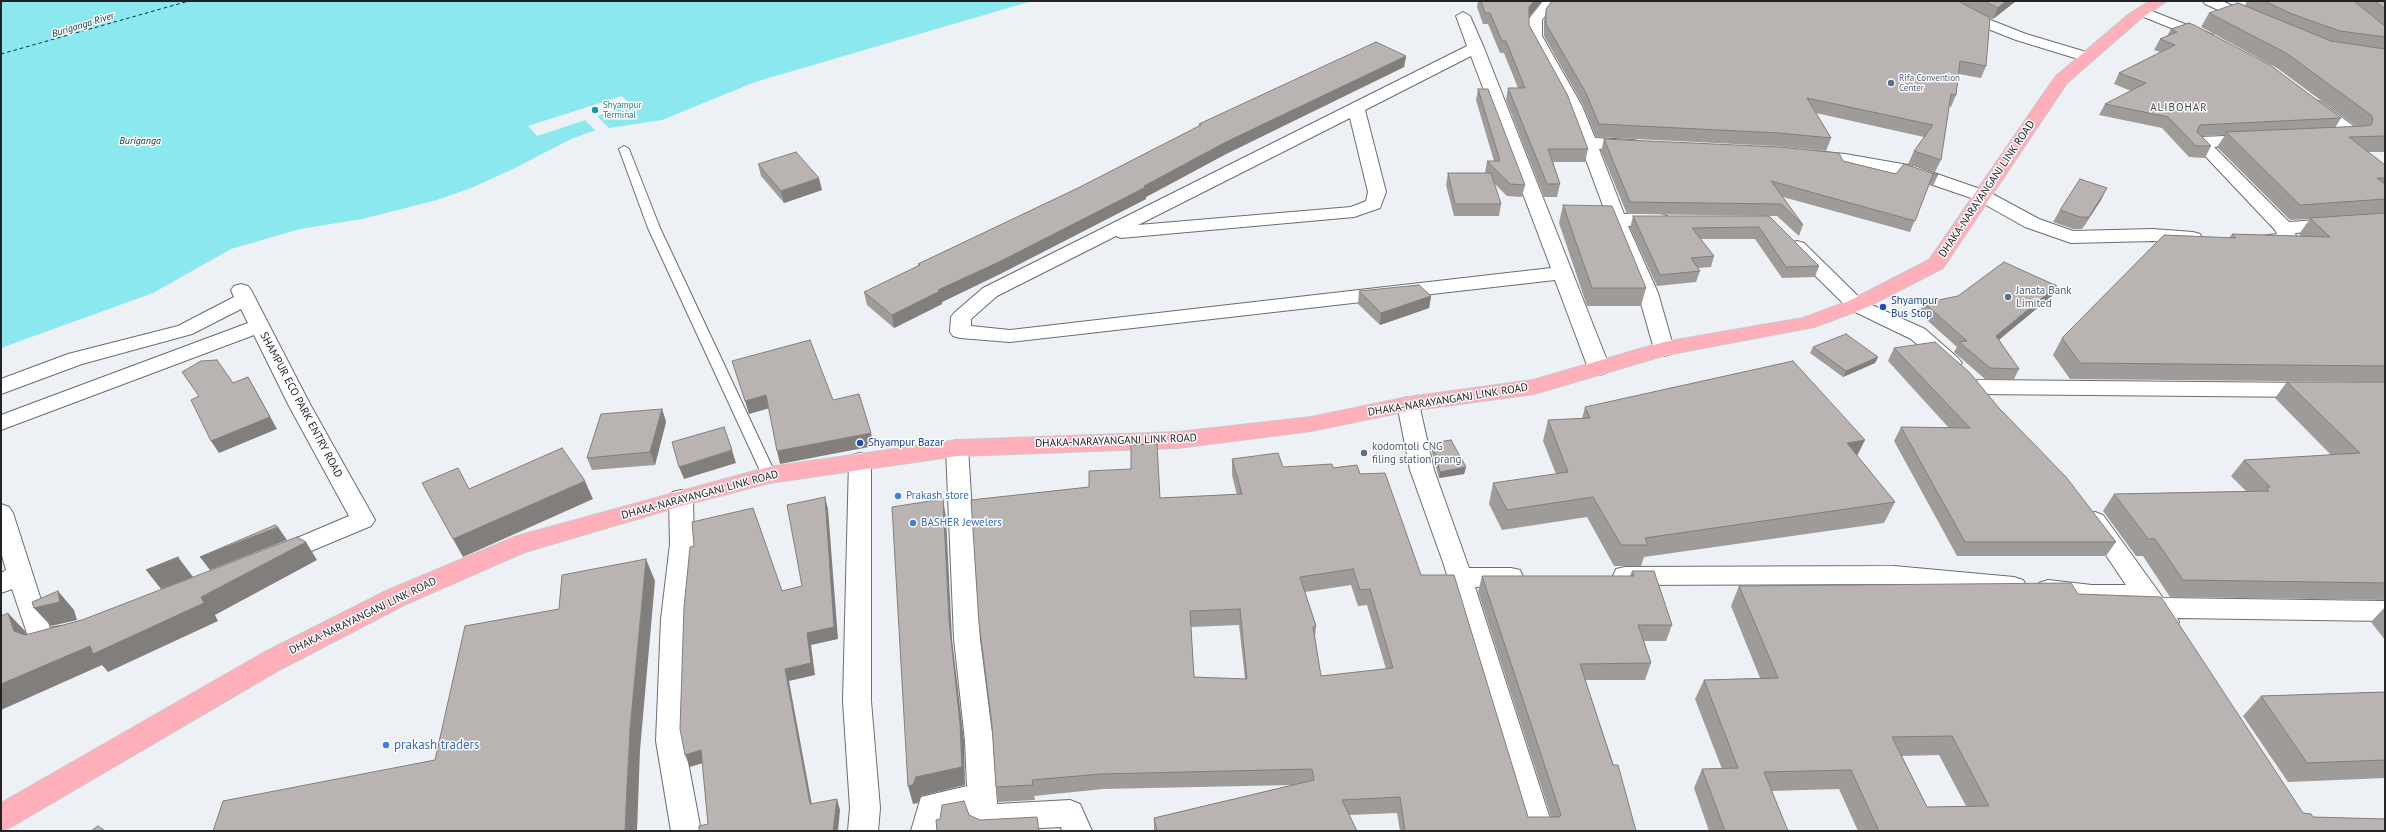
<!DOCTYPE html>
<html>
<head>
<meta charset="utf-8">
<style>
  body { margin:0 }
  #map { position:relative; width:2386px; height:832px; overflow:hidden; background:#edf0f5; font-family:"PT Sans",sans-serif }
  canvas { display:block }
  .frame { position:absolute; inset:0; border:2px solid #222325; pointer-events:none }
</style>
</head>
<body>
<div id="map">
<canvas width="2386" height="832"></canvas>
<div class="frame"></div>
</div>
<script>
const c = document.querySelector('canvas').getContext('2d');
c.lineJoin = 'round';
function paint(path, color) { c.fillStyle = color; c.fill(path, 'evenodd'); }
const shape = rows => new Path2D(rows.map(r => 'M' + r).join(''));
function stroke(path, color, width, dash) { c.strokeStyle = color; c.lineWidth = width; c.lineCap = dash ? 'butt' : 'round'; c.setLineDash(dash || []); c.stroke(path); }
function drawText(font, color, halo, rows, align = 'center') {
  c.font = font + ' "PT Sans",sans-serif'; c.lineWidth = 3; c.setLineDash([]); c.textBaseline = 'middle'; c.strokeStyle = halo; c.fillStyle = color; for (const [text, x, y, turn = 0] of rows) {
    c.save(); c.translate(x, y); c.rotate((+turn || 0) * Math.PI / 180); c.textAlign = isNaN(turn) ? turn : align; if (halo) c.strokeText(text, 0, 0); c.fillText(text, 0, 0); c.restore();
  }
}
paint(shape([
  [1,1,1032,1,755,82,662,120,596,130,571,139,513,169,471,188,437,200,362,219,300,229,231,249,153,293,1,348]
]), '#8be8ef');
paint(shape([
  [622,96,631,105,597,116,611,130,597,132,585,120,537,136,528,126]
]), '#edf0f5');
stroke(shape([
  [1,54,189,1]
]), '#033235', 1, [3.5, 3]);
const lane = shape([
  [624,146,629,149,660,228,776,475,774,479,764,479,762,475,648,228,619,149,624,146]
]);
const street = shape([
  [1543,1,1557,1,1542,20,1542,36,1582,106,1595,138,1632,140,1638,141,1640,145,1638,149,1632,150,1599,149,1624,214,1661,214,1667,216,1670,220,1667,224,1661,226,1628,226,1658,293,1674,349,1671,354,1664,356,1657,354,1654,349,1638,293,1616,241,1566,106,1528,36,1528,20,1543,1],
  [1935,1,1953,1,1988,19,2026,34,2093,54,2096,57,2088,62,2016,40,1978,25,1935,1],
  [2203,1,2222,1,2257,17,2259,20,2257,23,2247,23,2205,4,2203,1],
  [2144,8,2213,35,2215,38,2213,41,2203,41,2139,15,2137,12,2144,8],
  [1463,12,1470,16,1484,48,1610,368,1606,373,1599,375,1592,373,1588,368,1555,280,1010,342,960,338,953,336,950,332,951,317,954,313,983,288,1467,46,1456,16,1463,12],
  [1471,56,1551,268,1010,330,971,326,971,319,997,296,1116,236,1121,238,1354,217,1380,208,1386,192,1365,110,1471,56],
  [1350,118,1368,192,1366,201,1351,207,1138,225,1350,118],
  [2315,100,2321,102,2360,131,2362,135,2360,139,2338,141,2332,140,2330,136,2332,132,2338,131,2307,105,2309,102,2315,100],
  [2250,135,2256,136,2258,140,2256,144,2214,147,2289,222,2385,215,2385,227,2295,233,2297,239,2295,243,2261,247,2254,245,2252,241,2254,237,2277,234,2275,230,2192,142,2194,138,2200,137,2250,135],
  [1812,151,1845,154,1914,166,1989,192,2039,219,2073,231,2153,229,2193,232,2200,234,2202,238,2200,242,2193,244,2153,241,2071,243,2025,227,1977,200,1904,175,1806,160,1803,156,1806,152,1812,151],
  [1797,241,1804,243,1863,301,1925,329,1958,358,1962,363,1958,368,1951,370,1944,368,1911,339,1849,309,1790,251,1788,247,1790,243,1797,241],
  [241,284,248,286,251,290,311,406,375,520,371,526,280,564,271,561,268,555,271,549,349,516,289,406,254,335,1,430,1,415,248,323,241,309,192,334,82,364,1,394,1,379,68,354,178,326,234,297,231,290,234,286,241,284],
  [1979,380,2311,383,2319,385,2322,390,2319,395,2311,397,1979,394,1971,392,1968,387,1971,382,1979,380],
  [1408,397,1416,399,1419,404,1434,470,1469,568,1511,568,1520,570,1523,577,1520,584,1511,586,1475,587,1554,831,1524,831,1444,565,1410,470,1397,404,1400,399,1408,397],
  [957,440,965,443,968,448,980,639,993,741,997,804,1070,800,1080,804,1092,831,1062,831,1061,827,982,831,973,827,968,812,944,816,941,831,911,831,921,797,967,786,965,741,954,639,946,448,949,443,957,440],
  [860,453,868,455,871,461,871,701,880,808,878,831,848,831,850,808,843,701,849,461,852,455,860,453],
  [681,490,689,492,693,498,694,544,687,619,684,741,701,831,671,831,656,741,661,619,670,544,669,498,673,492,681,490],
  [1,504,9,507,13,513,50,628,60,626,69,629,73,636,69,643,41,651,32,648,12,589,1,593,1,573,6,570,1,552,1,504],
  [2095,512,2103,515,2163,598,2385,601,2385,621,2177,618,2179,622,2175,629,2166,632,2157,629,2139,604,2092,605,2039,597,2035,590,2039,583,2048,580,2092,585,2126,585,2083,521,2087,515,2095,512],
  [1894,566,2014,577,2023,580,2027,587,2023,594,2014,597,1894,584,1625,585,1616,583,1613,576,1616,569,1625,567,1894,566]
]);
const highway = shape([
  [2150,1,2167,1,2139,20,2067,83,1943,268,1863,309,1814,327,1666,355,1534,394,1408,411,1311,431,1178,448,957,456,769,483,681,506,525,552,404,605,281,669,11,827,1,831,1,803,263,653,386,591,517,536,769,467,957,440,1178,432,1311,417,1408,397,1533,380,1664,342,1803,318,1849,301,1929,260,2055,77,2129,14,2150,1]
]);
stroke(lane, '#6b6d72', 2);
stroke(street, '#6b6d72', 2);
stroke(highway, '#cacacb', 2);
paint(lane, '#fff');
paint(street, '#fff');
paint(highway, '#feafb9');
paint(shape([
  [1478,1,1542,1,1529,17,1529,25,1588,149,1585,162,1553,162,1560,184,1557,197,1544,197,1506,100,1508,88,1518,88,1504,53,1500,53,1488,24,1483,24,1477,7],
  [1552,1,2016,1,1993,19,1990,18,1986,66,1981,78,1959,74,1956,95,1951,107,1949,106,1941,160,1935,172,1908,164,1914,151,1924,137,1816,113,1831,138,1826,151,1775,146,1596,137,1583,105,1544,36,1544,21,1546,9],
  [2247,1,2385,1,2385,152,2368,152,2385,165,2385,600,2170,597,2143,556,2136,556,2103,511,2114,494,2246,491,2231,476,2244,460,2331,455,2275,398,2287,382,2380,382,2070,379,2053,355,2062,338,2229,238,2232,234,2301,236,2299,234,2310,219,2290,220,2217,147,2225,135,2202,136,2211,146,2205,158,2189,157,2162,128,2099,115,2105,104,2131,91,2114,84,2119,73,2160,52,2154,50,2160,39,2167,36,2171,29,2189,23,2341,118,2335,128,2357,127,2277,68,2201,27,2209,13,2245,6],
  [1406,56,1404,67,1226,154,1146,197,1146,199,1000,274,942,302,942,304,894,328,867,305,864,292,919,266,918,264,1078,188,1199,126,1199,124],
  [1478,89,1525,185,1522,197,1507,196,1494,183,1501,204,1499,216,1454,216,1446,185,1448,173,1485,173,1487,161,1494,161,1476,100],
  [1604,139,1843,161,1896,174,1904,164,1938,175,1933,186,1929,185,1910,232,1783,197,1803,225,1799,236,1777,216,1627,214,1601,151],
  [758,164,822,190,784,203,761,176],
  [2101,200,2082,229,2073,229,2053,222,2060,210],
  [1563,205,1646,288,1641,306,1587,306,1559,223],
  [1633,216,1769,216,1819,266,1815,277,1782,278,1755,239,1701,239,1714,256,1711,267,1698,268,1700,271,1696,282,1657,286,1630,228],
  [1359,291,1431,296,1429,308,1380,325,1358,304],
  [2052,296,1999,340,2019,369,2014,379,1985,379,1954,352,1957,347,1919,313,1924,303],
  [1813,347,1878,357,1875,363,1843,377,1810,353],
  [1894,348,1999,408,2116,542,2106,556,1957,556,1894,441,1901,427,1949,428,1888,361],
  [1585,407,1857,456,1895,502,1884,523,1644,557,1641,566,1614,566,1587,517,1502,530,1489,504,1493,483,1556,474,1543,441,1548,420,1582,419],
  [662,409,666,422,655,465,592,470,587,458],
  [1432,443,1466,467,1464,474,1439,478,1431,449],
  [1232,459,1283,467,1333,468,1360,474,1421,575,1528,817,1551,817,1478,592,1482,576,1630,576,1632,571,1672,625,1666,641,1644,641,1651,663,1645,680,1585,680,1636,831,1400,831,1397,813,1349,815,1357,831,1154,831,1154,818,1292,785,1103,789,1034,796,1035,800,998,802,996,787,1160,498,1237,495,1232,475],
  [1351,585,1358,606,1367,605,1386,669,1321,676,1315,638,1316,626,1305,592],
  [1239,625,1245,679,1194,677,1191,627],
  [1739,586,2078,594,2303,813,2313,817,2385,831,1858,831,1839,789,1771,791,1788,831,1709,831,1694,788,1702,769,1722,769,1695,699,1704,680,1760,678,1731,606],
  [1939,755,1966,806,1927,807,1902,756],
  [2385,607,2385,640,2371,622],
  [2385,692,2385,778,2288,782,2243,716,2261,696]
]), '#9f9b98');
paint(shape([
  [1534,1,1542,1,1527,19,1529,7],
  [2006,1,2016,1,1993,19,1998,8],
  [1406,56,1404,67,1226,154,1146,197,1146,199,1000,274,942,302,942,304,894,328,892,315,938,290,1144,186,1226,142],
  [819,178,822,190,784,203,781,191],
  [2107,188,2101,200,2082,229,2089,217],
  [2057,286,2052,296,1991,346,1996,336],
  [1431,296,1429,308,1380,325,1381,313],
  [1878,357,1875,363,1843,377,1846,371],
  [248,377,255,389,277,429,219,453,211,441],
  [766,395,770,408,749,414,745,401],
  [662,409,666,422,655,465,650,452],
  [871,433,874,446,780,464,777,451],
  [1865,440,1855,460,1847,443],
  [732,450,736,463,684,479,679,467],
  [1466,467,1464,474,1439,478,1440,472],
  [585,481,593,499,463,557,453,539],
  [825,497,828,509,838,639,811,645,815,675,789,681,814,816,810,804,785,669,807,633],
  [943,499,946,518,952,639,964,741,965,785,921,796,918,803,913,804,908,786,949,620],
  [278,527,287,540,210,570,200,557],
  [306,542,317,560,215,615,218,621,108,672,102,665,1,710,1,684,201,597],
  [178,557,193,577,161,589,146,570],
  [646,559,655,581,640,750,637,831,625,831,626,807,630,729],
  [58,591,74,610,77,620,51,626,34,608],
  [8,613,25,631,31,648,14,631],
  [701,750,706,762,690,767,685,755],
  [837,799,840,810,838,831,833,831]
]), '#827e7c');
const building = shape([
  [1481,1,1534,1,1529,7,1529,25,1567,94,1588,149,1548,149,1560,184,1547,184,1508,88,1525,88,1506,41,1502,41,1490,13,1485,13,1481,1],
  [1552,1,1958,1,1990,18,1986,66,1960,61,1956,95,1951,94,1941,160,1914,151,1933,125,1807,98,1831,138,1779,133,1599,124,1586,93,1546,24,1546,9,1552,1],
  [1984,1,2006,1,1998,8,1984,1],
  [2264,1,2354,1,2385,26,2385,37,2340,31,2292,14,2264,1],
  [2375,1,2385,1,2385,9,2375,1],
  [2238,3,2331,41,2385,49,2385,136,2349,137,2385,165,2385,178,2377,178,2385,184,2385,199,2300,205,2226,132,2364,126,2371,125,2373,119,2371,115,2286,53,2209,13,2238,3],
  [2189,23,2194,25,2270,65,2341,118,2200,125,2197,132,2211,146,2196,146,2168,117,2105,104,2146,83,2119,73,2175,45,2160,39,2177,32,2171,29,2189,23],
  [1376,42,1406,56,1226,142,1144,186,1146,187,999,262,938,290,940,291,892,315,864,292,920,265,918,264,1078,188,1201,125,1199,124,1376,42],
  [1478,89,1488,89,1525,185,1510,184,1487,161,1500,161,1478,89],
  [1604,139,1779,147,1839,153,1843,161,1896,174,1904,164,1938,175,1933,174,1915,221,1771,181,1803,225,1781,204,1630,202,1604,139],
  [796,152,819,178,781,191,758,164,796,152],
  [1448,173,1491,173,1501,204,1455,204,1448,173],
  [2080,179,2107,188,2089,217,2080,217,2060,210,2080,179],
  [1563,205,1612,206,1646,288,1592,288,1563,205],
  [2385,213,2385,366,2080,363,2062,338,2164,235,2236,238,2232,234,2330,237,2310,218,2385,213],
  [1633,216,1769,216,1819,266,1786,267,1759,227,1692,228,1714,256,1691,258,1700,271,1660,275,1633,216],
  [2004,262,2057,286,1996,336,2019,369,1990,368,1959,342,1967,341,1924,303,1958,296,2004,262],
  [1419,285,1431,296,1381,313,1359,291,1419,285],
  [1846,334,1878,357,1846,371,1813,347,1846,334],
  [810,340,833,400,859,394,871,433,777,451,766,395,745,401,732,361,810,340],
  [1935,342,1969,372,1999,408,2066,477,2116,542,1965,542,1901,427,1970,428,1894,348,1935,342],
  [217,360,233,383,248,377,270,417,211,441,191,400,199,396,182,372,201,361,217,360],
  [1793,361,1865,440,1847,443,1895,502,1645,538,1648,545,1621,545,1593,497,1507,510,1493,483,1568,472,1548,420,1590,418,1585,407,1793,361],
  [2287,382,2385,382,2385,583,2183,580,2155,539,2148,539,2114,494,2269,491,2266,487,2270,487,2244,460,2360,453,2287,382],
  [662,409,650,452,587,458,601,414,662,409],
  [724,427,732,450,679,467,672,442,724,427],
  [1451,440,1466,467,1440,472,1432,443,1451,440],
  [1157,444,1160,498,1242,494,1232,459,1278,453,1283,467,1332,464,1333,468,1357,465,1360,474,1385,473,1421,575,1454,575,1528,817,1559,817,1561,815,1482,576,1634,576,1632,571,1654,571,1672,625,1638,625,1651,663,1580,664,1613,765,1618,765,1636,831,1405,831,1400,797,1342,800,1357,831,1157,831,1154,818,1314,780,1312,769,1101,774,1032,780,1033,785,996,787,992,725,979,623,971,500,1089,487,1089,471,1131,469,1131,445,1157,444],
  [1353,569,1360,590,1370,589,1393,668,1321,676,1313,627,1316,626,1300,577,1353,569],
  [1240,609,1247,679,1194,677,1190,611,1240,609],
  [562,448,585,481,453,539,422,483,458,468,469,489,562,448],
  [825,497,834,627,807,633,811,663,785,669,810,804,837,799,833,831,699,831,699,826,708,824,701,750,685,755,680,729,684,607,690,547,694,546,692,522,753,508,782,591,802,586,787,505,825,497],
  [943,499,949,620,960,723,962,767,916,777,913,785,908,786,892,507,943,499],
  [275,525,278,527,200,557,275,525],
  [297,537,306,542,201,597,204,603,93,654,90,646,1,684,1,616,8,613,14,631,25,635,82,620,297,537],
  [178,557,179,558,146,570,178,557],
  [646,559,630,729,626,807,625,831,213,831,223,801,435,760,465,626,559,609,562,575,646,559],
  [2071,583,2078,594,2161,597,2303,813,2311,814,2313,817,2385,819,2385,831,1879,831,1851,770,1764,772,1788,831,1725,831,1702,769,1738,768,1704,680,1778,678,1739,586,2071,583],
  [1952,736,1989,806,1927,807,1892,737,1952,736],
  [58,591,60,602,34,608,32,602,58,591],
  [2385,692,2385,760,2307,763,2261,696,2385,692],
  [964,801,969,815,980,820,1037,817,1039,831,937,831,936,820,940,819,942,805,964,801],
  [98,826,105,831,91,831,98,826]
]);
paint(building, '#b9b4b1');
stroke(building, '#827e7c', 1);
for (const [x, y, r, color] of [
  [1891,83,4,"#5c6f8a"],
  [595,110,4,"#0f9aa8"],
  [2008,297,4,"#5c6f8a"],
  [1883,307,4,"#1a4fb4"],
  [860,443,4,"#1a4fb4"],
  [1364,453,4,"#5c6f8a"],
  [898,496,4,"#3f7fe0"],
  [913,523,4,"#3f7fe0"],
  [386,745,4,"#3f7fe0"]
]) { const dot = new Path2D(); dot.arc(x, y, r, 0, 2 * Math.PI); c.fillStyle = color; c.fill(dot); stroke(dot, '#fdfdfe', 1.5); }
drawText('9px', '#4e5e75', '#fdfdfe', [
  ["Rifa Convention",1899,78],
  ["Center",1899,88]
], 'left');
drawText('9px', '#0d838f', '#fdfdfe', [
  ["Shyampur",603,105],
  ["Terminal",603,115]
], 'left');
drawText('italic 10px', '#033235', '#fdfdfe', [
  ["Buriganga River",83,25,-17],
  ["Buriganga",140,141]
]);
c.letterSpacing = '1px';
drawText('11px', '#424448', '#fdfdfe', [
  ["ALIBOHAR",2179,108]
]);
c.letterSpacing = '0px';
drawText('11px', '#222325', '#fdfdfe', [
  ["DHAKA-NARAYANGANJ LINK ROAD",1987,189,-56],
  ["DHAKA-NARAYANGANJ LINK ROAD",1448,400,-9],
  ["SHAMPUR ECO PARK ENTRY ROAD",301,405,62],
  ["DHAKA-NARAYANGANJ LINK ROAD",1116,441,-2],
  ["DHAKA-NARAYANGANJ LINK ROAD",700,495,-15],
  ["DHAKA-NARAYANGANJ LINK ROAD",363,616,-26]
]);
drawText('11px', '#4e5e75', '#fdfdfe', [
  ["Janata Bank",2016,291],
  ["Limited",2016,304],
  ["kodomtoli CNG",1372,447],
  ["filing station prang",1372,460]
], 'left');
drawText('11px', '#164399', '#fdfdfe', [
  ["Shyampur",1891,301],
  ["Bus Stop",1891,314],
  ["Shyampur Bazar",868,443]
], 'left');
drawText('11px', '#366cbe', '#fdfdfe', [
  ["Prakash store",906,496],
  ["BASHER Jewelers",921,523]
], 'left');
drawText('13px', '#366cbe', '#fdfdfe', [
  ["prakash traders",394,745]
], 'left');
</script>
</body>
</html>
